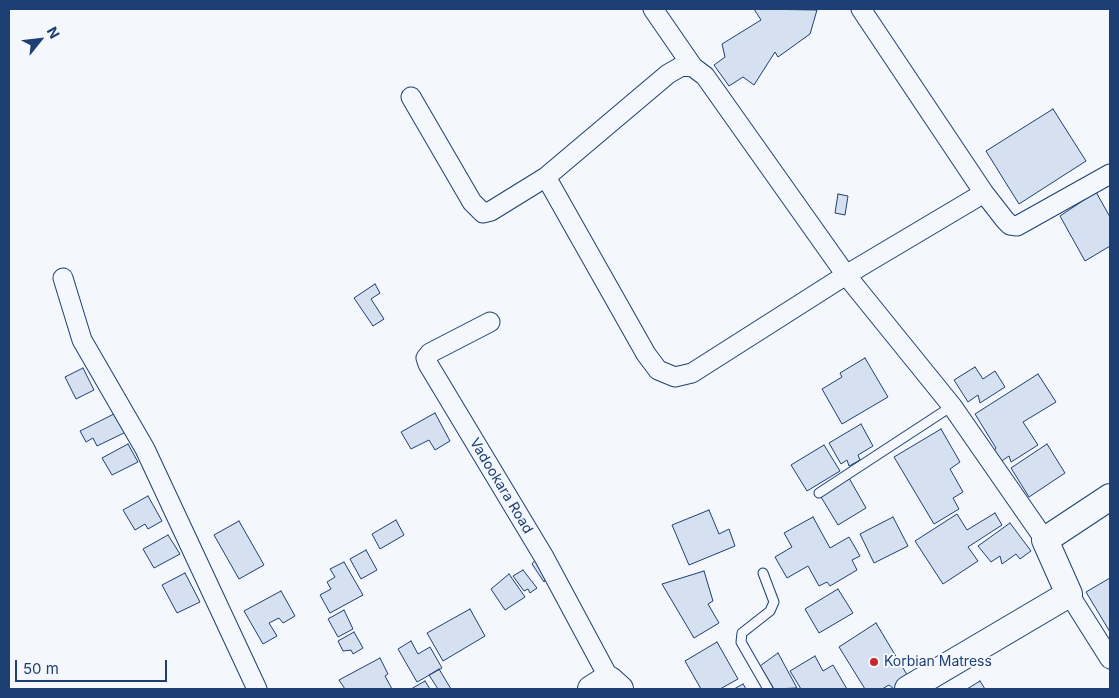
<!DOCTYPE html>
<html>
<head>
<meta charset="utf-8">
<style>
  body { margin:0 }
  #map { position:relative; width:1119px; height:698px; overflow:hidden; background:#f4f7fb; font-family:Inter,sans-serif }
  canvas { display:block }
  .frame { position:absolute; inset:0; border:10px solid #1d3f73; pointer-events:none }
  .north { position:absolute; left:15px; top:15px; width:50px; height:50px; -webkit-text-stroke:4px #f4f7fb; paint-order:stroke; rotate:61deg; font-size:14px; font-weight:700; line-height:20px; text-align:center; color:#1d3f73 }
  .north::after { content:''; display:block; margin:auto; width:18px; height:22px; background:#1d3f73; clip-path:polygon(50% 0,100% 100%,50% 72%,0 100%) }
  .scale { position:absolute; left:15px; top:660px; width:152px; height:22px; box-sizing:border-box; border:2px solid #1d3f73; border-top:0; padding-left:6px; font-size:15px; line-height:18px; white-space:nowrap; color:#1d3f73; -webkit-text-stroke:4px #f4f7fb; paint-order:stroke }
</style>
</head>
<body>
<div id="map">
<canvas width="1119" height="698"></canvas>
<div class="frame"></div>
<div class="north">N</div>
<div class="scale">50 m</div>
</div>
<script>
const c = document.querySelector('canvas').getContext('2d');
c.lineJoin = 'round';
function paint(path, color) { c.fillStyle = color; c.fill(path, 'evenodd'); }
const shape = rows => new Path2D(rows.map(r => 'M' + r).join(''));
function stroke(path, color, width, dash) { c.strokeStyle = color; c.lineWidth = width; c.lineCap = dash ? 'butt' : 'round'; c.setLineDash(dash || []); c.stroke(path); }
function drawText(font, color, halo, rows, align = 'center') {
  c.font = font + ' Inter,sans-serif'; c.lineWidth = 4; c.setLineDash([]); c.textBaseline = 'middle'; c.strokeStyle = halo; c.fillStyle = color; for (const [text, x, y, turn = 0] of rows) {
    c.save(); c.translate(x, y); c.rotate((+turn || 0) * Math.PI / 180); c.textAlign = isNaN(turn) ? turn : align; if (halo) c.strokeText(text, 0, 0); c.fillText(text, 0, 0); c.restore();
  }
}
const building = shape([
  [754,9,817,10,810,34,778,57,775,52,754,85,743,77,729,86,714,65,725,57,722,44,761,20,754,9],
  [1053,109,1086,161,1019,204,986,151,1053,109],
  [1096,192,1110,217,1110,246,1085,261,1060,216,1096,192],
  [838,194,848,196,845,215,835,213,838,194],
  [375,284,380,293,371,299,384,319,373,326,354,298,375,284],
  [865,358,888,397,842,424,822,389,842,377,840,373,865,358],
  [975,367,983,379,995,371,1005,387,980,403,978,395,968,402,954,380,975,367],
  [83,368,94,390,76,399,65,377,83,368],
  [1038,374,1056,402,1023,422,1038,445,1011,462,1009,456,996,465,992,454,996,448,975,414,1038,374],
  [116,413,126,432,97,446,93,438,86,442,80,431,116,413],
  [435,413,450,441,435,450,429,440,411,449,401,432,435,413],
  [861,424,873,446,858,455,860,460,849,466,847,460,841,464,829,443,861,424],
  [941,429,960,462,950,469,963,492,953,498,959,509,934,524,894,457,941,429],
  [128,444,138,462,112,475,102,458,128,444],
  [1047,444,1065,473,1029,497,1011,468,1047,444],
  [824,445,840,471,807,491,791,465,824,445],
  [849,478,866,508,838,525,821,497,849,478],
  [148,496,162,521,148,529,145,524,135,530,123,510,148,496],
  [709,510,719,534,729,529,735,546,689,565,672,525,709,510],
  [995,513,1002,525,968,547,978,561,943,584,915,541,957,514,967,530,995,513],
  [813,517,830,548,849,537,860,556,852,560,857,570,830,586,827,582,819,586,808,566,787,578,775,557,792,547,784,533,813,517],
  [893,517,908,546,874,563,860,534,893,517],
  [396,520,404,535,380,549,372,534,396,520],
  [239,521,264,565,239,579,214,535,239,521],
  [1010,523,1031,551,1020,559,1016,554,1002,564,1000,556,991,562,978,546,1010,523],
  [168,535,180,554,154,568,143,549,168,535],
  [366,550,377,570,361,579,350,559,366,550],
  [536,559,547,577,544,582,532,564,536,559],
  [344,562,363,595,330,613,320,595,331,589,327,582,335,577,330,569,344,562],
  [523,570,537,588,530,593,528,589,524,591,513,576,523,570],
  [704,571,713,601,708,604,719,623,694,638,662,584,704,571],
  [185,573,200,602,177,613,162,585,185,573],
  [509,574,525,597,505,610,491,589,509,574],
  [1110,578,1110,632,1086,592,1110,578],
  [838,589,853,613,819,633,805,609,838,589],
  [281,591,295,616,283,623,279,618,269,623,277,636,263,644,244,611,281,591],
  [470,609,485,636,443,661,427,633,470,609],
  [344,610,353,629,338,637,328,619,344,610],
  [876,623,909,678,894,689,889,685,882,689,865,689,839,647,876,623],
  [354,632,363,648,353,654,351,650,343,651,338,641,354,632],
  [411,641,418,654,430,647,442,668,417,682,398,649,411,641],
  [717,642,738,679,720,689,701,689,685,661,717,642],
  [778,653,797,688,774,689,760,666,778,653],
  [815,656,823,671,833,665,847,689,801,689,790,671,815,656],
  [380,658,388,674,385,676,392,689,345,689,339,680,380,658],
  [439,669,451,689,438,689,429,675,439,669],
  [425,681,430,689,411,689,425,681],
  [980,681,985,689,967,689,980,681],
  [743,684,746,689,734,689,743,684]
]);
paint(building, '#d5e0f0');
stroke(building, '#1d3f73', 1);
const lane = shape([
  [819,493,952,406],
  [763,573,774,602,770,611,742,633,741,642,768,689]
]);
const street = shape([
  [653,9,693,67],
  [861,9,984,193],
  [411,97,472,202,483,213,491,211,546,177,668,74,682,66,693,67,705,76,846,275,984,193,1005,220,1010,225,1017,226,1110,174],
  [546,177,646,354,658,370,675,377,692,373,846,275,952,406,1045,540],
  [63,278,82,340,145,449,257,689],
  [490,322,430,353,426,358,428,364,544,557,610,680],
  [1069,594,1110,659]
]);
const secondary = shape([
  [591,689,602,682,610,680,620,689],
  [908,689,1069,594,1045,540,1110,497]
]);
stroke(lane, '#1d3f73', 11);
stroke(street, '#1d3f73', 21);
stroke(secondary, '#1d3f73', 28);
stroke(lane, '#f4f7fb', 9);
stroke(street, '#f4f7fb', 19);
stroke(secondary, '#f4f7fb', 26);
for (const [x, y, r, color] of [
  [874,662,5,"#c62828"]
]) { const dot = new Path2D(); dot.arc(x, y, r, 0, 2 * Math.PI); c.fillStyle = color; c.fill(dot); stroke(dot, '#f4f7fb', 2); }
drawText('14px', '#1d3f73', '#f4f7fb', [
  ["Vadookara Road",501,486,59]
]);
drawText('14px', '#1d3f73', '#f4f7fb', [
  ["Korbian Matress",884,662]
], 'left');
</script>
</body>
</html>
